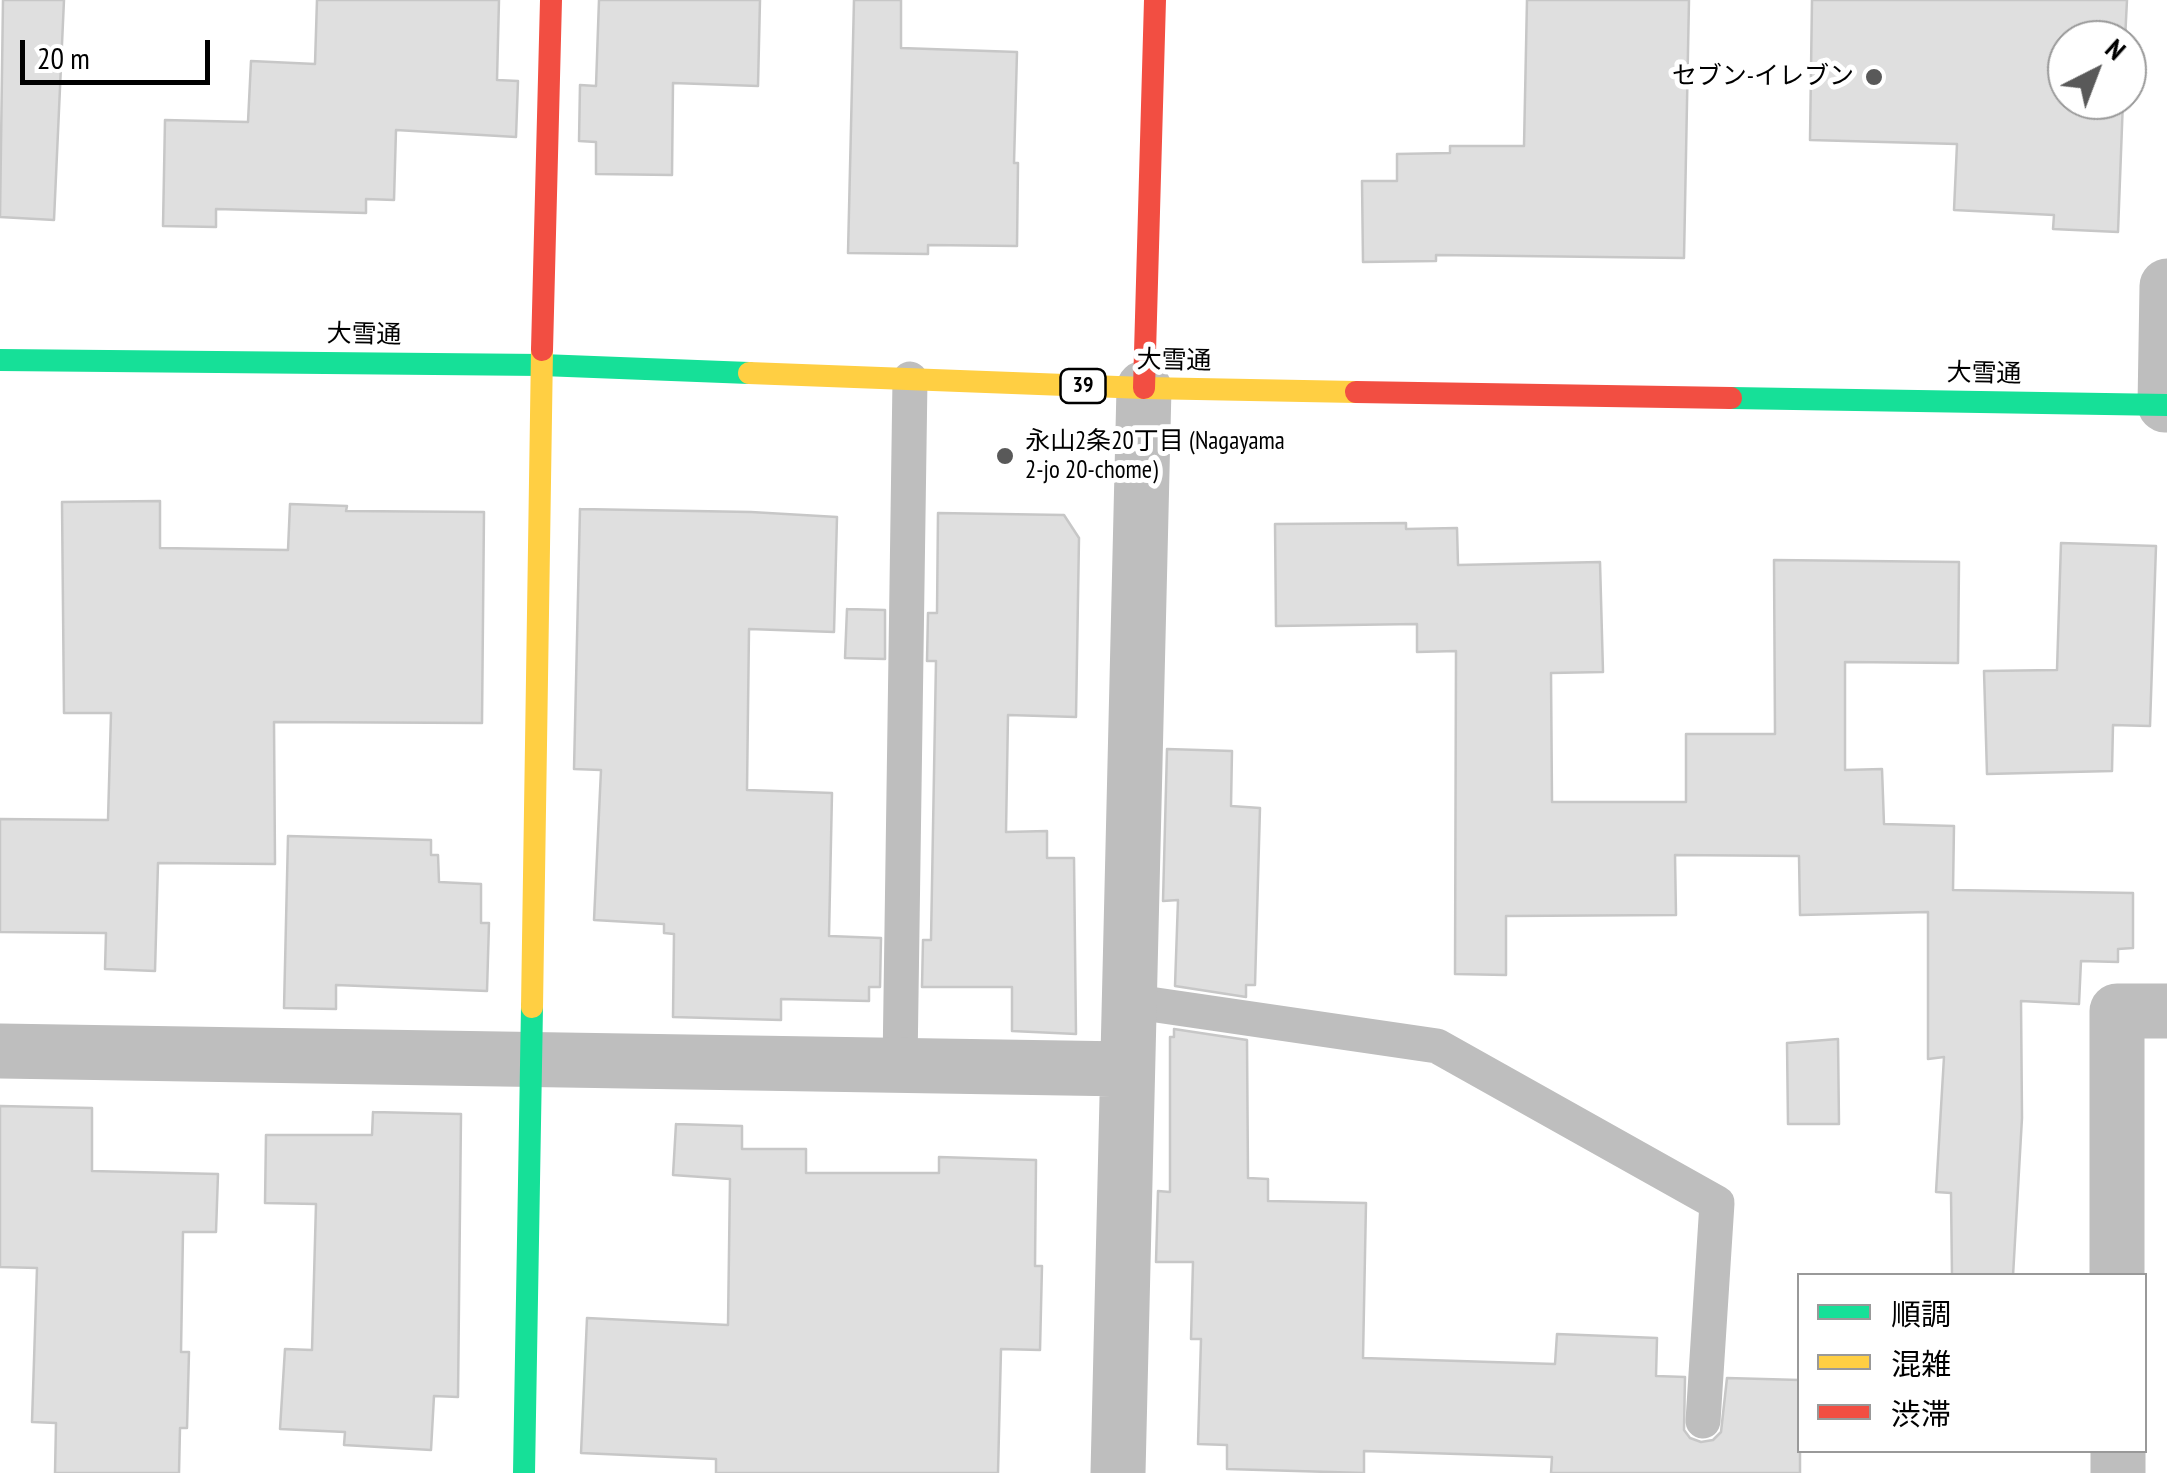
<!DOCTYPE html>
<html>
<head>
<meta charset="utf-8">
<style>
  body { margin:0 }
  #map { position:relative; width:2167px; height:1473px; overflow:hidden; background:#fff; font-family:"PT Sans Narrow","Noto Sans JP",sans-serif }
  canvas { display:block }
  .legend { position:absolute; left:1797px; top:1273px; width:350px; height:180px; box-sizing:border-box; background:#fff; border:2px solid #999; margin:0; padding:12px 18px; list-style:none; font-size:30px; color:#000 }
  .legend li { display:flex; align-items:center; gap:20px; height:50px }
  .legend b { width:50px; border:2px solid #999 }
  .north { position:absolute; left:2047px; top:20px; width:100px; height:100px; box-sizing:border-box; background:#fff; border:2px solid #999; border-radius:50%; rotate:42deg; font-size:28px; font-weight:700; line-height:40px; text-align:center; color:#000 }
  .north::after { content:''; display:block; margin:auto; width:35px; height:45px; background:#595959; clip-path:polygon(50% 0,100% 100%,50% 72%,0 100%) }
  .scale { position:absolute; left:20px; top:40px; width:190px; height:45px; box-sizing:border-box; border:5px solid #000; border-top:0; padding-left:12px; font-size:30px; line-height:35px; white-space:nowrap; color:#000; -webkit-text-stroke:8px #fff; paint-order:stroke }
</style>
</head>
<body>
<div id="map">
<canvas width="2167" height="1473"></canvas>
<ul class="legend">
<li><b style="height:12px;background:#16e098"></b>順調</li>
<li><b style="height:12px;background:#ffcf43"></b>混雑</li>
<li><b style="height:12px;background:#f24e42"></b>渋滞</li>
</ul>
<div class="north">N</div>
<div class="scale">20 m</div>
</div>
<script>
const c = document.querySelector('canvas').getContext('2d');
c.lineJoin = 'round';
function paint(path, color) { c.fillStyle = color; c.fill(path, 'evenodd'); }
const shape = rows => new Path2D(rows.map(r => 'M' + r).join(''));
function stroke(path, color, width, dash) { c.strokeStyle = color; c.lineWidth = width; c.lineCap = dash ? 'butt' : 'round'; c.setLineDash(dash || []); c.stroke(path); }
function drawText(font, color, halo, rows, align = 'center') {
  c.font = font + ' "PT Sans Narrow","Noto Sans JP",sans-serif'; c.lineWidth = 10; c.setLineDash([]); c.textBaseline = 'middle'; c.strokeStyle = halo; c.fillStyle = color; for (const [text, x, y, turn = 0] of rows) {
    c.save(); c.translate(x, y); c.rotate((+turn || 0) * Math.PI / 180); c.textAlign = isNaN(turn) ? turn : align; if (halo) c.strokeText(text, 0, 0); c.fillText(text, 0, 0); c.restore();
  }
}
const building = shape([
  [3,0,64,0,54,220,0,217,3,0],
  [317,0,499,0,497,80,518,81,516,137,396,130,394,200,366,199,366,213,216,209,216,227,163,226,165,120,248,122,251,61,315,64,317,0],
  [599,0,760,0,758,86,673,83,672,175,596,174,596,142,579,141,580,85,596,86,599,0],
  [854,0,901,0,901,48,1017,52,1014,163,1018,163,1017,246,928,245,928,254,848,253,854,0],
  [1527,0,1689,0,1684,258,1436,255,1436,261,1363,262,1362,181,1397,181,1397,154,1450,153,1450,146,1524,146,1527,0],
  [1812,0,2127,0,2125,40,2067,40,2067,100,2123,100,2118,232,2053,229,2054,215,1954,210,1957,144,1810,140,1812,0],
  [160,501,160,548,288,550,290,504,347,506,346,511,484,512,482,723,274,722,275,864,158,863,155,971,105,969,106,933,0,932,0,819,108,820,111,713,64,713,62,502,160,501],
  [580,509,751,512,837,517,834,632,749,629,747,790,832,793,829,936,881,938,880,987,869,987,869,1001,781,999,781,1020,673,1017,674,934,664,933,664,924,594,920,601,770,574,769,580,509],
  [938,513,1064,515,1079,538,1076,717,1008,715,1006,832,1047,831,1047,858,1074,858,1076,1034,1012,1031,1012,987,922,987,923,940,931,940,936,661,927,661,928,613,937,613,938,513],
  [1406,523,1406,529,1457,528,1458,565,1600,562,1603,672,1551,673,1552,802,1686,802,1686,734,1775,734,1774,560,1959,562,1958,663,1845,662,1845,770,1882,769,1884,824,1954,826,1953,890,2133,893,2133,948,2118,949,2118,962,2081,961,2079,1004,2021,1001,2022,1118,2013,1276,1952,1276,1951,1193,1936,1192,1944,1057,1928,1059,1928,912,1800,915,1799,856,1675,855,1676,915,1506,916,1506,975,1455,974,1456,651,1417,652,1417,624,1276,626,1275,524,1406,523],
  [2061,543,2156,546,2150,726,2113,725,2112,771,1987,774,1984,671,2057,670,2061,543],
  [847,609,885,610,885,659,845,658,847,609],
  [1167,749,1232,751,1231,806,1260,808,1255,985,1246,985,1246,997,1175,986,1178,900,1163,901,1167,749],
  [288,836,431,840,431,855,438,855,439,882,481,884,481,923,489,923,487,991,336,985,336,1009,284,1008,288,836],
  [1174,1029,1247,1040,1248,1178,1268,1179,1268,1201,1366,1203,1363,1358,1555,1364,1557,1334,1657,1338,1656,1376,1685,1377,1684,1430,1690,1438,1701,1442,1713,1440,1721,1432,1727,1378,1800,1380,1800,1473,1551,1473,1552,1457,1364,1451,1364,1473,1227,1469,1227,1445,1198,1444,1201,1339,1191,1339,1193,1262,1156,1262,1158,1191,1170,1192,1170,1037,1174,1037,1174,1029],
  [1838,1039,1839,1124,1788,1124,1787,1043,1838,1039],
  [0,1106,92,1108,92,1171,218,1174,216,1232,183,1232,181,1352,189,1352,187,1428,180,1428,179,1473,55,1473,56,1423,32,1422,37,1268,0,1267,0,1106],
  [373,1112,461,1114,458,1397,434,1396,431,1450,344,1445,345,1432,280,1429,285,1349,312,1350,316,1204,265,1203,266,1135,372,1135,373,1112],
  [676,1124,742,1126,742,1149,806,1149,806,1173,939,1173,939,1157,1036,1160,1035,1266,1042,1266,1040,1350,1001,1349,998,1473,716,1473,716,1459,581,1453,587,1318,728,1325,730,1179,673,1175,676,1124]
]);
paint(building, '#dfdfdf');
stroke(building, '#c7c7c7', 2.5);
stroke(shape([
  [1129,1001,1437,1046,1717,1203,1703,1421],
  [900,1065,910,379]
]), '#bebebe', 35);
stroke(shape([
  [2165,405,2167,286],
  [0,1051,1127,1069],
  [2117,1276,2117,1011,2167,1011],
  [2118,1450,2118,1473],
  [1118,1473,1144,388]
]), '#bebebe', 55);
stroke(shape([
  [0,360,542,365,749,373],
  [1731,398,2167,405],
  [524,1473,532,1007]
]), '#16e098', 22);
stroke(shape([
  [749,373,1144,388,1356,392],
  [532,1007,542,350]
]), '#ffcf43', 22);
stroke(shape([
  [542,350,551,0],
  [1144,388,1155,0],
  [1356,392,1731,398]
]), '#f24e42', 22);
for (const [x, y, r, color] of [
  [1874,77,10,"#595959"],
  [1005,456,10,"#595959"]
]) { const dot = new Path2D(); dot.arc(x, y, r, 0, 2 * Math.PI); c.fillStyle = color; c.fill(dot); stroke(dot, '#fff', 4); }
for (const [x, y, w] of [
  [1083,386,45]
]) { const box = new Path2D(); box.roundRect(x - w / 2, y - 17, w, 34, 8); c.fillStyle = '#fff'; c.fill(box); stroke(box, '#000', 2.5); }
drawText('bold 22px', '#000', null, [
  ["39",1083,386]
]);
drawText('25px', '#000', '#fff', [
  ["セブン-イレブン",1854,77],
  ["永山2条20丁目 (Nagayama",1025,442,"left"],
  ["2-jo 20-chome)",1025,471,"left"]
], 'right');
drawText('25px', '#000', '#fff', [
  ["大雪通",364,335,1],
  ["大雪通",1174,361,1],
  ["大雪通",1984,374,1]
]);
</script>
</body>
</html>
